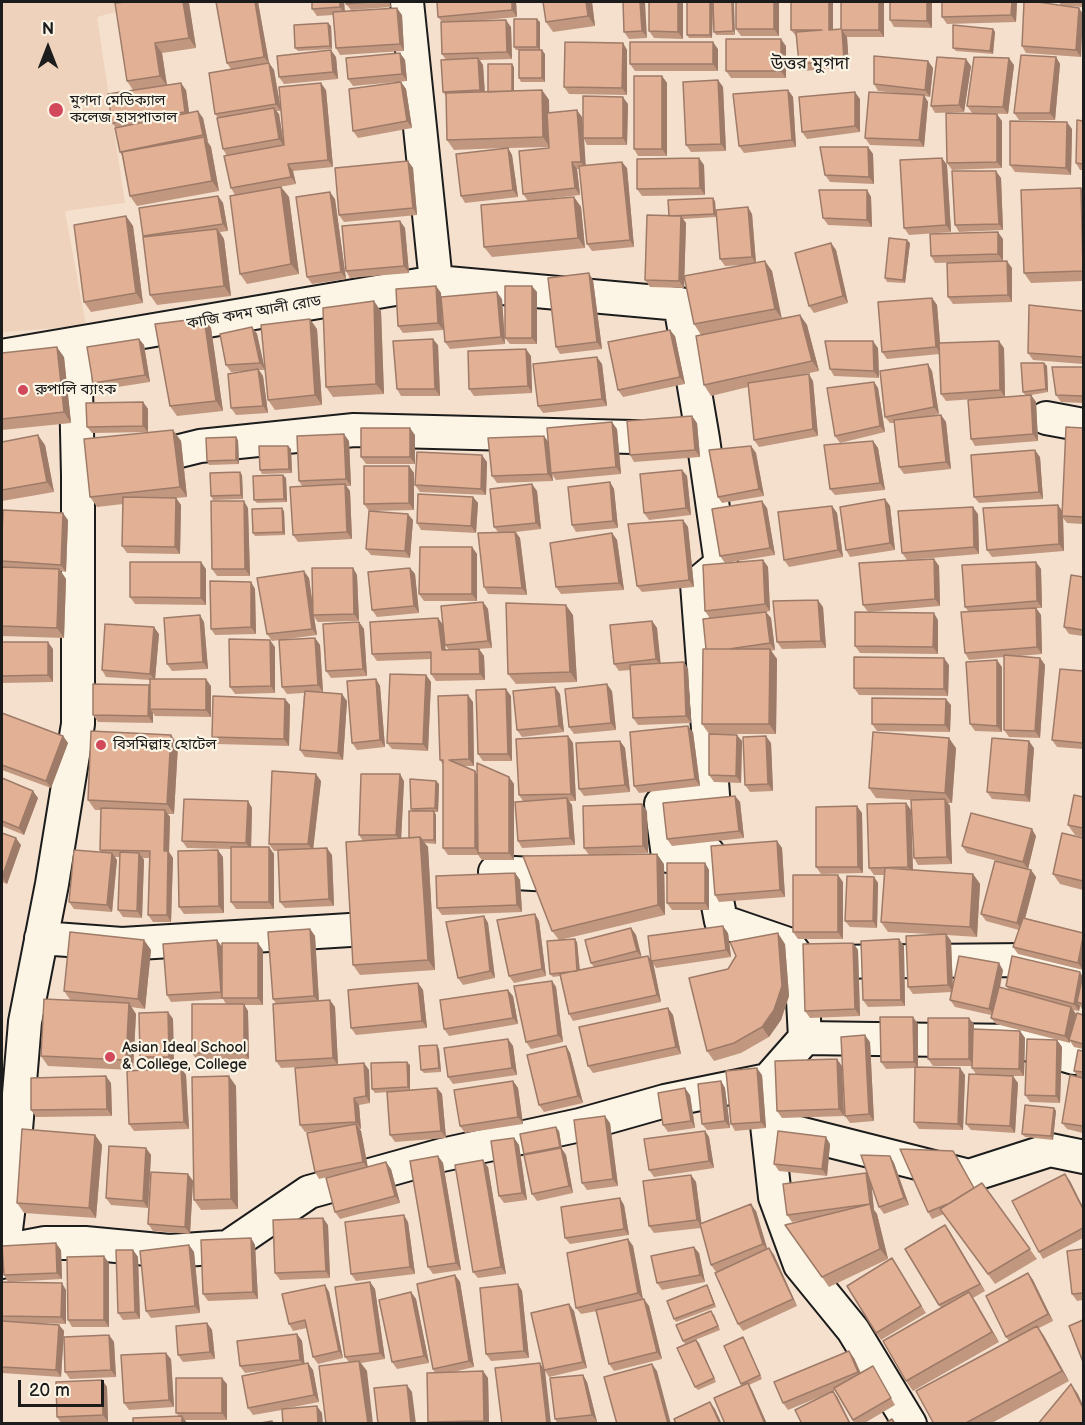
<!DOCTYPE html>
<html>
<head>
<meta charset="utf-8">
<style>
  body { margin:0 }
  #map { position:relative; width:1085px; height:1425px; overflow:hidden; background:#f4e0cd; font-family:"Balsamiq Sans",sans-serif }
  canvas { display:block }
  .frame { position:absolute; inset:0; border:3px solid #1c1c1c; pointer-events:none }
  .north { position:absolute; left:18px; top:18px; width:60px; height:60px; -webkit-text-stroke:4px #fcf5e5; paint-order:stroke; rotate:0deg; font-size:16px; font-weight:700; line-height:24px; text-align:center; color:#1c1c1c }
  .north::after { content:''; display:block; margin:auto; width:21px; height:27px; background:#1c1c1c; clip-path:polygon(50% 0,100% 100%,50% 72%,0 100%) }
  .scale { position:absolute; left:18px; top:1380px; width:86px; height:27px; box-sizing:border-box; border:3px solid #1c1c1c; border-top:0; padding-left:8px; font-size:18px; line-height:21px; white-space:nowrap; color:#1c1c1c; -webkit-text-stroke:4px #fcf5e5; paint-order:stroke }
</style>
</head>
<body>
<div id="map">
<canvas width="1085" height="1425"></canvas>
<div class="frame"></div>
<div class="north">N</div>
<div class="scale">20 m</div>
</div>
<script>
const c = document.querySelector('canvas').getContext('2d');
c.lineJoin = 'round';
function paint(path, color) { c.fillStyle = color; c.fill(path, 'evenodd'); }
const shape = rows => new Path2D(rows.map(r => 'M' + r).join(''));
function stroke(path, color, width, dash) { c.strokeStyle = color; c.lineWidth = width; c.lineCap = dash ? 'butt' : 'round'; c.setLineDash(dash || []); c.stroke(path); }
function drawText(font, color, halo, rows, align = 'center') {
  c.font = font + ' "Balsamiq Sans","Noto Sans Bengali",sans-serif'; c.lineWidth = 4.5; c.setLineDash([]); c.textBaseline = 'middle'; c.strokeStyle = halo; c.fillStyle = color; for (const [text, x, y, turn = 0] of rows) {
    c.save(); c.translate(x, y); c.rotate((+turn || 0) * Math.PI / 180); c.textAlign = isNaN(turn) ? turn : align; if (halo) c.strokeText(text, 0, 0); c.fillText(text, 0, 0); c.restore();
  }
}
paint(shape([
  [2,2,157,2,97,17,125,203,65,211,86,326,2,332]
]), '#efd2bc');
const minor = shape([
  [407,2,436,282],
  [2,356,436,282,680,304,703,439,721,564,697,584,713,795,661,804,668,856,708,853,721,921,788,944,801,962,805,1038,768,1080,665,1101,580,1125,442,1155,309,1192,228,1247,169,1251,85,1243,45,1243,3,1251],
  [1046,418,1084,425],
  [139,461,200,446,354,430,672,438],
  [495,872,572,876],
  [41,938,122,944,350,930],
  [817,962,1027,960,1084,976],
  [805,1038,1016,1041,1074,1058],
  [768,1080,767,1125,775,1197,800,1265,853,1330,910,1424],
  [767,1125,969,1176,1050,1150,1084,1157],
  [2,1262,11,1189,25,1022,52,884,78,724,78,475,75,344]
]);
stroke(minor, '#1c1c1c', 36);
stroke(minor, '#fcf5e5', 32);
paint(shape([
  [126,2,188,2,189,3,196,48,162,53,167,85,186,90,189,113,203,118,208,142,211,147,219,191,137,206,130,196,122,156,120,152,116,128,112,123,133,90,127,81],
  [216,2,258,2,269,63,274,70,281,111,276,111,279,114,284,145,326,90,333,167,293,171,296,184,235,195,231,188,227,156,223,149,218,118,215,114,231,69,227,63],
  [344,2,345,12,402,15,404,51,340,55,336,48,333,15,317,16,312,9],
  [346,2,390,2,391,7,351,10,346,4],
  [437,2,516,2,517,17,474,21,511,27,512,59,480,60,483,65,485,92,488,92,514,67,514,91,542,90,549,100,549,113,582,117,583,125,628,104,627,145,587,145,584,139,585,165,627,168,634,247,592,251,587,244,580,169,577,169,580,195,528,201,523,194,549,147,508,148,512,155,518,197,465,203,461,196,503,148,454,150,447,140,446,96,443,92,446,60,442,54,442,22,438,17],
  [592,2,595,26,553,32,546,22],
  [623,2,647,38,629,39,624,32],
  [683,2,683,39,654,38,649,31],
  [713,2,735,35,716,35,714,32,713,7,712,38,689,38,687,35],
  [779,2,779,36,741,36,736,29],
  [833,2,833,30,841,29,884,2,884,37,847,37,849,67,803,71,799,64,797,36,796,36,791,30],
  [932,2,932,28,894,27,890,20],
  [1017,2,1016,22,947,24,942,17],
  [1059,2,1083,2,1083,7,1068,6,1081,57,1026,53,1022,46,1061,5],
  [540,22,540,50,516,50,514,47],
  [328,23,331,26,332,49,298,51,295,48],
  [993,29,995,32,993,54,956,51,953,48],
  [623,43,627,50,627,95,569,94,564,87],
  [786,46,786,78,731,78,726,71],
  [718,49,718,71,635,71,630,64],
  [400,53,405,60,407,81,353,86,348,79],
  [545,54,545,82,521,82,519,78],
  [336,57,338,79,284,84,279,77],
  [1056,57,1060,64,1055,120,1019,120,1014,113],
  [928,61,933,68,930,97,924,96,928,102,924,147,870,145,865,138,912,95,878,91,874,84],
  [1014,65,1008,114,972,113,967,106],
  [971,66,964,112,935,113,931,106],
  [662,76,667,83,667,156,638,156,634,149],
  [718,80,723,87,726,151,691,152,686,145],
  [401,82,406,89,412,128,358,138,353,131],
  [788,90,793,97,796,147,744,153,739,146],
  [860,99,860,132,807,139,802,132],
  [1002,121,1002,168,952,170,947,163],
  [1083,121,1083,170,1080,170,1076,163],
  [1072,129,1071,175,1015,172,1010,165],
  [868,147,873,154,874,184,830,182,825,175],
  [942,158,947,165,951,232,909,235,904,228],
  [408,161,413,168,417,215,344,222,339,215],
  [704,165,705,195,642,196,637,189],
  [1001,178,1003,230,959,232,955,225],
  [281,187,289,197,299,274,247,284,240,274],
  [1081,188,1083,191,1083,281,1031,283,1024,273],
  [867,190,871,197,872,227,828,225,823,218],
  [218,196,223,203,228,231,220,232,224,239,231,296,157,305,150,295,144,237,143,236],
  [574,197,581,207,585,248,492,257,484,247],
  [335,199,346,279,312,284,307,277],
  [715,201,716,217,683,219,686,223,684,288,650,287,645,280,669,216],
  [752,214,756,262,772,271,781,318,800,315,807,325,819,371,796,376,813,381,818,436,759,447,754,440,748,387,711,396,704,385,734,328,701,335,694,324,741,265,725,266,720,259],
  [126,216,133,226,143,303,91,312,84,302],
  [400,221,405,228,409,273,350,278,346,271],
  [1003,239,1003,261,935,263,931,256],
  [831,243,836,250,848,303,814,313,809,306],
  [910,243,905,283,887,282,885,278],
  [1012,268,1012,302,953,304,948,297],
  [593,280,602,349,560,354,556,347],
  [436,286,441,293,443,330,403,333,398,326],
  [537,292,537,344,510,344,505,338],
  [932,298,937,305,940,343,1004,348,1005,397,946,401,941,394,940,354,887,359,882,352],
  [502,299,505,344,450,349,445,342],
  [381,311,384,394,333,397,326,387],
  [1083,311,1083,364,1033,360,1028,353],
  [204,318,211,328,223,411,177,416,170,406],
  [252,327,257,334,265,370,259,370,263,376,268,413,236,415,231,408,247,371,231,372,226,365],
  [317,329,322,405,275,410,268,400],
  [675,336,685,384,623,397,618,390],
  [139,339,144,345,150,382,98,390,93,383],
  [438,345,440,396,401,396,397,389],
  [878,348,879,378,834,376,830,369],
  [2,353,64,357,71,423,2,430],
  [531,356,532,393,474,396,469,389],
  [1044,363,1047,366,1048,392,1026,396,1023,392],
  [602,364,607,406,543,413,538,406],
  [1083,367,1083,403,1061,402,1056,395],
  [932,371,939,414,925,417,941,415,946,422,951,469,904,474,899,467,894,423,890,423,885,417],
  [874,382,878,388,885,432,840,443,835,436],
  [1031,395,1036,402,1038,441,975,446,971,439],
  [143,402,148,409,148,432,92,433,87,427],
  [697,423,700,457,634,462,630,455],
  [1083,428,1083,524,1067,523,1063,518,1064,551,992,557,987,550,1058,505,1062,511],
  [617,429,621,474,556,480,552,474,553,481,497,483,492,476,544,436,549,443],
  [173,430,181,441,187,497,176,498,181,505,180,554,127,553,122,546,123,504,97,507,90,497],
  [415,435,415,464,366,464,361,457],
  [238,440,239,464,209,465,207,461],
  [349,441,351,486,346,486,350,491,352,539,298,542,293,535,302,486,299,481],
  [873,441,878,448,885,490,835,495,830,489],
  [2,442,45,445,54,492,2,501],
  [288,446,291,449,292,473,262,474,260,470],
  [751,446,756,453,764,496,722,503,718,497],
  [1040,457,1043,499,979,503,974,497],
  [487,462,486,495,420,492,415,485],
  [409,466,414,473,414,510,372,511,413,520,410,558,371,555,366,549,369,511,364,504],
  [682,470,687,476,691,515,649,520,644,513],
  [242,475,243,499,213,500,211,496],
  [283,475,286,478,287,502,257,503,254,500],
  [610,482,614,489,618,528,576,532,572,525],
  [537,491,541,529,516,532,520,538,527,595,488,594,484,587,498,532,494,527],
  [473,497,478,503,476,533,421,530,417,523],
  [885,499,890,506,895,550,850,557,846,550],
  [832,506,837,513,843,557,789,567,784,560],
  [248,508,250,576,217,576,212,569],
  [767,508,775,555,725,563,720,556],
  [284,511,285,535,255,536,253,533],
  [978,514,979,554,907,560,902,553],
  [68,520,66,572,61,571,66,579,64,638,2,636,2,567,3,567,2,564,2,535],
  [683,520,688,527,694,587,642,592,637,586],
  [612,533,617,540,624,590,561,594,556,587],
  [472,547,477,554,477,601,424,601,419,594],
  [934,559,939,566,940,606,868,612,863,605],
  [763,560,768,567,770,611,766,612,771,618,775,650,771,651,777,659,776,734,725,734,742,741,741,783,714,782,709,775,709,734,702,724,706,649,709,617,705,611],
  [1036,562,1041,569,1042,608,1036,608,1041,615,1042,654,1020,656,1040,658,1045,665,1040,738,1009,737,1004,730,1004,657,969,660,965,653,968,611,965,607],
  [353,568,357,575,359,621,318,622,314,617,317,635,272,641,267,634,309,578,313,606],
  [410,568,415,574,419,613,377,617,372,610],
  [206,569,206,605,135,604,130,597],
  [1083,577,1083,636,1069,634,1064,627],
  [251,582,255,589,256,634,215,635,211,629],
  [483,602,488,609,492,648,476,649,479,649,484,656,485,680,436,681,431,674,431,659,377,661,372,654,438,618,443,625,446,650,449,650,445,645],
  [823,607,826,648,782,649,777,642],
  [573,615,577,682,516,684,508,674],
  [938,620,938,654,860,653,855,646],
  [652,621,657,628,660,663,684,662,688,669,691,723,638,725,633,718,630,670,619,671,614,664],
  [204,622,208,669,172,671,167,664],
  [359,622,364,629,367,676,331,678,326,671],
  [159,634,155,679,211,686,211,717,155,716,153,713,153,723,98,722,93,715,149,685,150,687,150,680,106,677,102,670],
  [315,638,320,645,323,692,318,692,347,701,343,760,305,757,300,750,304,693,287,694,282,687],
  [2,642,53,649,53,682,2,683],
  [275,647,275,693,235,694,230,687],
  [949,665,948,696,859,695,854,688],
  [1002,667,1002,732,975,731,970,724],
  [1083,671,1083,749,1057,747,1052,740],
  [426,675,431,682,428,751,392,749,387,743],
  [376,679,380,686,385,747,357,750,352,743],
  [555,687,560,694,564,732,522,737,517,730],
  [612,691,616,730,574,734,569,727],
  [511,696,512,761,483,761,478,754],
  [285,699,290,705,289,746,217,744,212,737],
  [473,702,474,766,464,766,475,771,477,775,509,777,514,784,514,860,482,860,478,855,448,855,443,848,443,765,440,760],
  [951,705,950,732,877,731,872,724],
  [2,713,63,736,68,743,51,788,2,770],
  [693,732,700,786,639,793,634,786],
  [171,735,178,745,174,814,168,814,170,817,169,852,173,858,171,922,153,922,148,915,149,858,143,858,144,860,142,918,123,917,118,910,120,857,115,857,117,860,112,912,74,909,69,902,101,852,100,850,101,810,95,810,88,800],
  [568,736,573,743,576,801,569,801,572,805,575,845,522,848,518,841,523,801,519,795],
  [620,741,625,748,630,792,584,796,579,789],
  [771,743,773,791,750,792,745,785],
  [956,748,952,803,948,803,950,806,952,864,918,865,914,858,911,800,876,798,869,788],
  [1034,748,1030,802,992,799,987,792],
  [2,778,38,798,24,835,2,826],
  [321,781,313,848,332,855,334,906,285,908,280,902,278,851,274,851,269,844],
  [404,781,401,839,409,838,413,811,411,809,436,781,439,784,438,812,434,812,436,815,436,844,425,843,428,847,435,970,360,975,353,965,363,841,359,835],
  [735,796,740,802,744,838,672,846,667,839],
  [1083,797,1083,837,1075,835,1068,825],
  [248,801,252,808,251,847,269,847,274,854,274,909,236,909,231,902,231,849,187,848,182,841],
  [906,803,911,810,913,870,973,874,980,884,977,937,947,935,951,941,953,988,1003,970,1000,988,1009,990,1006,986,1083,976,1083,974,1083,1010,1082,1009,1080,1006,1079,1011,1073,1010,1076,1014,1075,1020,1083,1015,1083,1049,1074,1047,1070,1041,1070,1043,996,1024,991,1018,991,1015,955,1007,950,1000,952,992,913,994,908,987,932,934,888,932,881,922,884,875,874,875,869,868],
  [647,811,648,853,589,855,584,848],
  [862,813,863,873,821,874,816,867],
  [2,833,21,845,7,884,2,882],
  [1036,836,1028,869,967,853,962,846],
  [1083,838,1083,890,1060,884,1053,874],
  [777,841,782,848,785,897,719,902,715,895],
  [223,857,224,913,184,914,179,907],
  [705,863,709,870,709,910,672,910,667,903],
  [664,864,665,915,564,939,577,942,580,970,594,967,591,963,631,928,636,935,641,957,651,960,728,933,731,957,656,968,653,963,661,1002,573,1021,569,1014,560,976,553,977,550,974,559,940,552,931],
  [1031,870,1036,877,1025,918,1083,933,1083,970,1018,954,1013,947,1019,930,986,921,981,914],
  [515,873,520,880,522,912,442,915,437,908],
  [874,877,878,883,877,928,850,927,845,921],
  [843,882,843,939,798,939,793,932],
  [535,914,539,921,546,976,514,983,509,976],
  [484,916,488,923,495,978,463,985,458,978],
  [310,929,315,936,319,1001,335,1007,338,1065,281,1068,276,1061,276,1004,273,999],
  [144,940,151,950,145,1009,131,1007,136,1014,133,1070,181,1068,186,1075,189,1129,134,1131,129,1124,132,1070,48,1066,41,1056,71,1001,64,991],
  [217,940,222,947,263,950,263,1005,244,1005,248,1011,249,1059,197,1060,192,1053,226,1004,223,999,171,1002,167,995],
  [853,943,858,950,860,1016,810,1018,805,1011],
  [785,944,789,996,781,1020,769,1037,741,1053,714,1061,707,1051,728,969],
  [904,946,905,1006,868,1007,863,1000],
  [552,981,556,987,563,1042,531,1049,526,1042],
  [418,983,423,990,427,1028,356,1035,351,1028],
  [513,996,518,1024,449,1036,444,1029],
  [668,1008,673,1015,681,1054,593,1073,588,1066],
  [168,1012,173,1019,174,1064,145,1064,140,1057],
  [918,1024,918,1067,965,1075,963,1130,919,1129,914,1122,915,1068,886,1069,881,1062],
  [974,1024,974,1029,1020,1031,1025,1038,1024,1076,1000,1076,1018,1083,1015,1133,971,1130,966,1124,976,1074,972,1068,972,1066,933,1066,928,1059],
  [508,1039,513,1046,517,1075,453,1084,448,1077],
  [1057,1040,1062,1047,1060,1103,1030,1102,1025,1095],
  [870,1042,874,1121,850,1123,845,1116],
  [566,1046,570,1053,583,1103,544,1112,539,1105],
  [439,1049,441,1072,424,1073,421,1070],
  [1083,1051,1083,1133,1067,1129,1062,1123,1078,1077,1074,1071],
  [364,1063,369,1070,370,1103,359,1105,361,1129,359,1129,361,1131,368,1167,391,1169,400,1203,340,1219,335,1212,336,1175,319,1179,315,1172,318,1131,305,1132,300,1125],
  [410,1065,410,1090,437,1088,442,1094,446,1138,395,1142,390,1135,389,1092,375,1093,372,1089],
  [842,1066,844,1116,782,1118,777,1111],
  [762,1075,766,1128,735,1131,731,1124],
  [513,1081,518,1088,523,1124,465,1133,460,1126],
  [721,1081,725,1088,730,1128,707,1130,702,1124],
  [111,1083,112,1116,36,1117,31,1110],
  [236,1086,238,1209,201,1210,194,1200],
  [690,1095,695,1128,668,1132,663,1125],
  [1054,1108,1056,1111,1053,1140,1025,1137,1022,1134],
  [610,1123,618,1186,587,1190,582,1183],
  [559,1131,562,1149,566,1155,573,1193,537,1201,532,1194,524,1154],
  [705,1131,709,1137,714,1168,654,1177,649,1170],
  [95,1135,102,1145,96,1218,24,1213,17,1203],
  [514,1138,519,1145,527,1200,504,1203,499,1196],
  [830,1144,827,1176,779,1171,774,1164],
  [146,1148,151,1155,148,1208,111,1205,106,1198],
  [438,1156,443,1163,461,1270,433,1274,428,1267],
  [890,1156,894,1163,909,1205,884,1214,879,1207,871,1184,874,1210,877,1214,888,1259,829,1287,785,1225,804,1220,792,1222,787,1215,866,1173,869,1178],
  [958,1158,974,1188,982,1183,1037,1259,995,1284,944,1214,932,1219,928,1212],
  [488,1167,506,1274,478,1278,473,1272],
  [188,1174,193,1181,190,1234,153,1231,148,1224],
  [691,1175,696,1182,701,1224,756,1211,767,1249,769,1248,774,1255,797,1306,743,1331,738,1324,729,1267,716,1272,711,1265,701,1228,654,1233,649,1226],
  [1070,1181,1083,1207,1083,1238,1043,1259,1039,1252],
  [624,1205,629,1235,570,1244,565,1238],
  [408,1222,415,1274,356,1281,351,1274],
  [328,1225,330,1278,280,1280,275,1273],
  [950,1232,985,1291,973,1298,999,1342,913,1391,906,1381,941,1308,905,1249],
  [251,1238,255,1245,258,1299,208,1301,203,1294],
  [628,1239,633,1246,643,1299,649,1306,662,1359,614,1371,609,1364,597,1311,581,1314,576,1308],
  [189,1245,194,1252,200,1313,151,1318,146,1311],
  [1083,1249,1083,1300,1077,1301,1072,1294],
  [61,1250,62,1279,8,1282,4,1275],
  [133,1250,138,1257,140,1319,123,1320,118,1313],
  [699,1253,705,1282,662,1290,657,1283],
  [892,1258,926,1313,881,1340,876,1333],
  [109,1263,109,1327,72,1327,68,1320],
  [1028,1273,1033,1280,1053,1321,1039,1328,1044,1336,1069,1381,990,1424,934,1424,1009,1341,1006,1337],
  [455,1275,460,1282,474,1367,453,1372,483,1371,488,1378,489,1424,429,1424,428,1422,435,1373,433,1369],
  [2,1282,66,1290,66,1324,38,1323,59,1325,64,1331,61,1377,2,1373],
  [370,1282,375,1289,385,1359,361,1363,367,1371,349,1362,345,1357],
  [518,1284,522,1291,529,1358,491,1361,486,1354],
  [325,1285,329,1292,343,1358,318,1364,313,1357,307,1328,293,1331,289,1324],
  [709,1289,716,1307,676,1322,674,1319],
  [411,1292,416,1299,429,1363,397,1369,392,1362],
  [569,1304,574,1311,587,1368,549,1377,544,1369],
  [714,1314,720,1330,685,1344,683,1341],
  [207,1323,212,1330,215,1359,183,1362,178,1355],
  [297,1334,302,1341,304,1364,313,1370,319,1402,288,1408,322,1413,282,1410,253,1415,248,1408,269,1370,245,1373,240,1366],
  [109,1335,114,1342,116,1377,70,1379,65,1372],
  [696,1340,716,1382,698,1390,695,1387],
  [745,1340,762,1379,749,1385,752,1390,767,1424,725,1424,742,1385,741,1384],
  [854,1358,861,1373,877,1373,895,1405,863,1424,855,1424,836,1390,833,1391,838,1398,827,1394,788,1410,783,1403],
  [171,1359,174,1407,129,1410,124,1403],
  [583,1375,587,1382,597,1422,584,1424,558,1424,555,1419],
  [102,1380,107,1387,108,1422,62,1424,57,1417],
  [227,1384,227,1420,184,1420,187,1424,133,1424,179,1416,176,1413]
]), '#c2977f');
paint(shape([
  [183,2,188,2,189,3,196,48,189,38],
  [255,2,258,2,269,63,274,70,281,111,276,104,269,63,264,57],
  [340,2,344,2,345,14,340,7],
  [512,2,516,2,517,17,512,10],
  [586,2,592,2,595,26,588,16],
  [640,2,645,2,647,38,642,31],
  [678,2,683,2,683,39,678,32],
  [710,2,713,2,712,38,710,35],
  [732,2,734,2,735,35,733,31],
  [774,2,779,2,779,36,774,29],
  [829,2,833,2,833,37,829,30],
  [879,2,884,2,884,37,879,30],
  [927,2,932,2,932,28,927,21],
  [1012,2,1017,2,1016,22,1011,15],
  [397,8,402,15,404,51,400,44],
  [1079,8,1083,14,1081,57,1076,50],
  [537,19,540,22,540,50,537,47],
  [506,20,511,27,512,59,507,52],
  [328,23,331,26,332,49,330,46],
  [993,29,995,32,993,54,990,51],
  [842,30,847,37,849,67,844,60],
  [781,39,786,46,786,78,781,71],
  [713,42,718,49,718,71,713,64],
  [155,43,162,53,167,86,160,76],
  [623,43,627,50,627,95,622,88],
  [331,50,336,57,338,79,333,72],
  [542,50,545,54,545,82,542,78],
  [400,53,405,60,407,81,402,74],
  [1056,57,1060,64,1055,120,1050,113],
  [478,58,483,65,485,97,480,90],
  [1009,58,1014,65,1008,114,1003,107],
  [966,59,971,66,964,112,959,105],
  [928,61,933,68,930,97,925,90],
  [512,64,514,67,514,95,512,92],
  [662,76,667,83,667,156,662,149],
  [718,80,723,87,726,151,721,144],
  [401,82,406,89,412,128,407,121],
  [181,83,186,90,190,119,185,112],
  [321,83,326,90,333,167,328,160],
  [542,90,549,100,550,147,543,137],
  [788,90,793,97,796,147,792,140],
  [855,92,860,99,860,132,855,126],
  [924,95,928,102,924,147,919,140],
  [623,97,628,104,627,145,623,138],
  [274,108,279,114,284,146,279,139],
  [577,110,582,117,584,138,583,138,584,139,586,168,581,162],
  [198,111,203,118,208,142,203,135],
  [997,114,1002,121,1002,168,997,162],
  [1067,122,1072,129,1071,175,1066,168],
  [204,137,211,147,219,191,212,181],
  [868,147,873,154,874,184,869,177],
  [508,148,512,155,518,197,513,190],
  [699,158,704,165,705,195,700,188],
  [942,158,947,165,951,232,946,225],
  [408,161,413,168,417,215,413,208],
  [572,162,577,169,580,195,575,188],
  [622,162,627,168,634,247,630,240],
  [288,164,293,171,296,184,291,177],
  [996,171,1001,178,1003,230,999,224],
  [281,187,289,197,299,274,291,264],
  [1081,188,1083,191,1083,249],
  [867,190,871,197,872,227,867,220],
  [330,192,335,199,346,279,341,272],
  [218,196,223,203,228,231,223,224],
  [574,197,581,207,585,248,578,238],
  [713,198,715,201,716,217,714,214],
  [748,207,752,214,756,264,752,257],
  [126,216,133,226,143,303,136,293],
  [681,216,686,223,684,288,679,281],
  [400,221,405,228,409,273,404,266],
  [217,229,224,239,231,296,224,286],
  [998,232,1003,239,1003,261,998,254],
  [907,240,910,243,905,283,903,280],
  [831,243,836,250,848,303,843,296],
  [765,261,772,271,782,319,775,309],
  [1007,261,1012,268,1012,302,1008,295],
  [589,273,593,280,602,349,597,342],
  [436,286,441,293,443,330,438,323],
  [532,286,537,292,537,344,532,338],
  [497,292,502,299,505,344,501,337],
  [932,298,937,305,941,354,936,347],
  [374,301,381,311,384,394,376,384],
  [800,315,807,325,819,371,812,361],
  [204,318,211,328,223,411,216,401],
  [310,319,317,329,322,405,315,395],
  [252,327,257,334,265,370,260,363],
  [670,330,675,336,685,384,680,377],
  [139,339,144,345,150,382,145,375],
  [433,339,438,345,440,396,435,389],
  [873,341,878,348,879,378,874,371],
  [999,341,1004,348,1005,397,1000,390],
  [57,347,64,357,71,423,64,412],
  [526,349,531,356,532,393,528,386],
  [597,357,602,364,607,406,602,399],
  [1044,363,1047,366,1048,392,1046,389],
  [928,364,932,371,939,414,934,407],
  [258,369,263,376,268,413,263,406],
  [809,374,813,381,818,436,813,429],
  [874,382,878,388,885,432,880,426],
  [1031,395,1036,402,1038,441,1033,434],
  [143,402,148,409,148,432,143,426],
  [941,415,946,422,951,469,946,462],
  [692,416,697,423,700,457,695,450],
  [612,422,617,429,621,474,616,467],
  [410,428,415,435,415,464,410,457],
  [173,430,181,441,187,497,180,487],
  [344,434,349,441,351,486,346,479],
  [38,435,45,445,54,492,47,482],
  [544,436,549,443,553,481,548,474],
  [236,437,238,440,239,464,236,460],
  [873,441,878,448,885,490,880,483],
  [288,446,291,449,292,473,289,469],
  [751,446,756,453,764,496,759,489],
  [1035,450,1040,457,1043,499,1039,492],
  [482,455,487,462,486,495,481,489],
  [409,466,414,473,414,510,409,503],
  [682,470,687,476,691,515,686,508],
  [240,472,242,475,243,499,241,495],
  [283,475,286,478,287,502,284,499],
  [610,482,614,489,618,528,613,521],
  [345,484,350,491,352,539,347,532],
  [532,484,537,491,541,529,536,523],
  [473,497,478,503,476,533,471,526],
  [176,498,181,505,180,554,175,547],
  [885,499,890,506,895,550,890,543],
  [244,501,248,508,250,576,245,569],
  [762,501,767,508,775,555,770,548],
  [1058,505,1063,512,1062,516,1063,518,1064,551,1059,544],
  [832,506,837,513,843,557,838,550],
  [973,507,978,514,979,554,974,547],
  [282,508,284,511,285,535,283,532],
  [63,513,68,520,66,572,61,565],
  [408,514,413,520,410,558,405,551],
  [683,520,688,527,694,587,689,580],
  [515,532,520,538,527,595,522,588],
  [612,533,617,540,624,590,619,583],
  [472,547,477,554,477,601,472,594],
  [934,559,939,566,940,606,935,599],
  [763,560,768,567,770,611,765,604],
  [201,562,206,569,206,605,201,598],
  [1036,562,1041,569,1042,608,1037,601],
  [353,568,357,575,359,621,354,614],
  [410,568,415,574,419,613,414,606],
  [59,569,66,579,64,638,57,628],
  [304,571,309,578,314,615,313,615,314,617,317,635,312,629],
  [251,582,255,589,256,634,251,627],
  [818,600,823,607,826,648,821,641],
  [483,602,488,609,492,648,488,641],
  [566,605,573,615,577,682,570,672],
  [1036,608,1041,615,1042,654,1037,647],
  [766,612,771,618,775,650,770,643],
  [934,613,938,620,938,654,933,647],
  [200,615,204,622,208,669,203,662],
  [438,618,443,625,446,657,442,650],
  [652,621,657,628,661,666,656,659],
  [359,622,364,629,367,676,363,669],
  [154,627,159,634,155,680,150,674],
  [315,638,320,645,323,692,318,685],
  [270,640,275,647,275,693,271,686],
  [48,642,53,649,53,682,48,675],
  [479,649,484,656,485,680,480,674],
  [770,649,777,659,776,734,769,724],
  [944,658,949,665,948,696,944,689],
  [1040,658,1045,665,1040,738,1035,731],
  [997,660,1002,667,1002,732,997,726],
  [684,662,688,669,691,723,686,716],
  [426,675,431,682,428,751,423,744],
  [206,679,211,686,211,717,206,710],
  [376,679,380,686,385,747,380,740],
  [607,684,612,691,616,730,611,723],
  [149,685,153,692,150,709,153,713,153,723,148,716],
  [555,687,560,694,564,732,559,726],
  [506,689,511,696,512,761,508,754],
  [342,694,347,701,343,760,338,753],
  [468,695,473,702,474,766,469,759],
  [285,699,290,705,289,746,284,739],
  [946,699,951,705,950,732,945,725],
  [688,726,693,732,700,786,695,779],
  [171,735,178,745,174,814,167,804],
  [737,735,742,741,741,783,736,776],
  [63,736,68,743,51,788,46,781],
  [568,736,573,743,576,801,571,794],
  [766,736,771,743,773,791,768,784],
  [949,738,956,748,952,803,945,793],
  [620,741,625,748,630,792,625,785],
  [1029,741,1034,748,1030,802,1025,795],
  [475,771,479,778,480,855,475,848],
  [316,774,321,781,313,851,308,844],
  [400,774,404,781,401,842,396,835],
  [509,777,514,784,514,860,509,853],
  [436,781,439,784,438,812,435,808],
  [33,791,38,798,24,835,19,828],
  [735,796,740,802,744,838,739,831],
  [567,798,572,805,575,845,570,838],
  [945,799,950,806,952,864,947,857],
  [248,801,252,808,251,850,246,843],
  [906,803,911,810,913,873,908,867],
  [642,804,647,811,648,853,643,846],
  [857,806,862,813,863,873,858,867],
  [165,810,170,817,169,852,173,858,171,922,167,915,164,851],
  [434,811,436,815,436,844,434,840],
  [1032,829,1036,836,1028,869,1023,862],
  [420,837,428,847,435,970,428,960],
  [16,838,21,845,7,884,2,877],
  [777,841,782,848,785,897,780,890],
  [269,847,274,854,274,909,269,902],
  [327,848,332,855,334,906,329,899],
  [218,850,223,857,224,913,219,906],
  [112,853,117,860,112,912,107,905],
  [139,853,144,860,142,918,137,911],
  [657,854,664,864,665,915,658,905],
  [705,863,709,870,709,910,705,903],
  [1031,870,1036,877,1022,930,1017,923],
  [515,873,520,880,522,912,517,905],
  [973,874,980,884,977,937,970,927],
  [838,875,843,882,843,939,838,932],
  [874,877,878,883,877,928,873,921],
  [535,914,539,921,546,976,542,969],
  [484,916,488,923,495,978,490,971],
  [723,926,728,933,731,957,726,950],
  [631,928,636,935,642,958,637,951],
  [310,929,315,936,319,1003,314,996],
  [778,933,785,944,789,996,781,1020,769,1037,762,1027],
  [946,934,951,941,953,992,948,985],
  [1083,937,1083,970,1078,963],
  [575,939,577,942,580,975,578,971],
  [899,939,904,946,905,1006,901,1000],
  [144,940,151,950,145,1009,138,999],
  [217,940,222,947,225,999,221,992],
  [258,943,263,950,263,1005,258,998],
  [853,943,858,950,860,1016,855,1009],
  [648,956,653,962,661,1002,657,995],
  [999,963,1003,970,994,1015,989,1009],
  [1080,972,1083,977,1077,1002,1080,1006,1079,1011,1074,1004],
  [552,981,556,987,563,1042,558,1035],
  [418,983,423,990,427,1028,422,1021],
  [508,990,513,996,518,1024,513,1018],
  [330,1000,335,1007,338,1065,333,1058],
  [129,1003,136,1014,133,1070,126,1060],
  [244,1004,248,1011,249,1059,244,1053],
  [1071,1007,1076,1014,1071,1040,1069,1040,1070,1043,1065,1036],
  [668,1008,673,1015,681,1054,676,1047],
  [168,1012,173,1019,174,1064,169,1057],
  [913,1017,918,1024,918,1068,914,1062],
  [969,1018,974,1024,974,1066,969,1059],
  [1020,1031,1025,1038,1024,1076,1019,1069],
  [865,1035,870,1042,874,1121,869,1114],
  [508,1039,513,1046,517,1075,512,1068],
  [1057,1040,1062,1047,1060,1103,1056,1096],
  [437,1045,439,1049,441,1072,439,1068],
  [566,1046,570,1053,583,1103,578,1096],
  [837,1059,842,1066,844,1116,839,1109],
  [407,1062,410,1065,410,1090,408,1087],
  [364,1063,369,1070,370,1103,366,1096],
  [181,1068,186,1075,189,1129,184,1122],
  [757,1068,762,1075,766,1128,761,1122],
  [960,1068,965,1075,963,1130,958,1124],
  [106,1076,111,1083,112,1116,107,1109],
  [229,1076,236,1086,238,1209,231,1199],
  [1013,1076,1018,1083,1015,1133,1010,1126],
  [513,1081,518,1088,523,1124,518,1117],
  [721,1081,725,1088,730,1128,725,1121],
  [437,1088,442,1094,446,1138,441,1131],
  [685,1088,690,1095,695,1128,691,1121],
  [354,1098,359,1105,361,1129,356,1122],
  [1054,1108,1056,1111,1053,1140,1051,1136],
  [605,1116,610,1123,618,1186,613,1179],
  [356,1124,361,1131,368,1169,363,1162],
  [556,1127,559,1131,562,1149,566,1155,573,1193,569,1186],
  [705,1131,709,1137,714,1168,709,1161],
  [95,1135,102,1145,96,1218,89,1208],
  [826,1137,830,1144,827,1176,822,1169],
  [514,1138,519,1145,527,1200,522,1193],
  [146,1148,151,1155,148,1208,143,1201],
  [953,1151,958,1158,980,1199,975,1192],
  [438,1156,443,1163,461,1270,456,1263],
  [890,1156,894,1163,909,1205,904,1198],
  [483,1160,488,1167,506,1274,501,1267],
  [386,1162,391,1169,400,1203,395,1196],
  [866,1173,871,1180,874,1210,877,1214,888,1259,880,1249,870,1204],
  [188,1174,193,1181,190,1234,185,1227],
  [1065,1174,1070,1181,1083,1207,1083,1209],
  [691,1175,696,1182,702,1227,697,1220],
  [620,1198,624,1205,629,1235,624,1229],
  [751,1204,756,1211,768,1251,763,1244],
  [404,1215,408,1222,415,1274,410,1267],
  [323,1218,328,1225,330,1278,326,1271],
  [945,1225,950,1232,985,1291,980,1284],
  [251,1238,255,1245,258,1299,253,1292],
  [628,1239,633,1246,643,1300,638,1293],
  [56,1243,61,1250,62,1279,57,1273],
  [189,1245,194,1252,200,1313,195,1306],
  [694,1247,699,1253,705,1282,700,1275],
  [769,1248,774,1255,797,1306,793,1299],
  [133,1250,138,1257,140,1319,135,1312],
  [104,1256,109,1263,109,1327,104,1320],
  [1028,1273,1033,1280,1053,1321,1048,1314],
  [455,1275,460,1282,474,1367,469,1361],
  [370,1282,375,1289,385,1359,380,1353],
  [62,1283,66,1290,66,1324,61,1317],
  [518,1284,522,1291,529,1358,524,1351],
  [325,1285,329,1292,343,1358,339,1351],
  [707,1285,709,1289,716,1307,714,1304],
  [411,1292,416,1299,429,1363,424,1356],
  [969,1292,976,1302,999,1342,992,1332],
  [644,1299,649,1306,662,1359,657,1352],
  [569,1304,574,1311,587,1368,583,1362],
  [207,1323,212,1330,215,1359,210,1352],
  [59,1325,64,1331,61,1377,56,1370],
  [1037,1326,1044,1336,1069,1381,1062,1371],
  [297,1334,302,1341,305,1367,300,1360],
  [109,1335,114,1342,116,1377,111,1370],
  [743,1337,745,1340,762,1379,760,1375],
  [696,1340,699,1343,716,1382,714,1378],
  [849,1351,854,1358,863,1379,858,1372],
  [166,1353,171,1359,174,1407,169,1400],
  [359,1361,367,1371,373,1424,368,1424],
  [308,1363,313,1370,319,1402,314,1395],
  [540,1363,545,1370,551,1424,547,1424],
  [652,1364,657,1371,671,1424,668,1424],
  [483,1371,488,1378,489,1424,486,1424,484,1421],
  [583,1375,587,1382,597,1422,592,1415],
  [222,1378,227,1384,227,1420,222,1413],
  [102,1380,107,1387,108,1422,103,1415],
  [748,1383,752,1390,767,1424,765,1424],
  [1071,1384,1078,1394,1083,1405,1083,1408],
  [407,1385,412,1392,416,1424,411,1424],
  [833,1391,838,1398,851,1424,850,1424],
  [710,1402,715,1409,722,1424,720,1424],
  [317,1406,322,1413,323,1424,318,1424],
  [182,1416,187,1423,187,1424,182,1424]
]), '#9e7b68');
const building = shape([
  [126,2,183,2,189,38,155,43,160,76,127,81,115,3,126,2],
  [216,2,255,2,264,57,227,63,216,2],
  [312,2,340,2,340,7,312,9,312,2],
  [346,2,370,2,346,4,346,2],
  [437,2,512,2,512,10,438,17,437,2],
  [543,2,586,2,588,16,546,22,543,2],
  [623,2,640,2,642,31,624,32,623,2],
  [649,2,678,2,678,32,649,31,649,2],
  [687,2,710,2,710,35,687,35,687,2],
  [713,2,732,2,733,31,714,32,713,2],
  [736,2,774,2,774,29,736,29,736,2],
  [791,2,829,2,829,30,841,29,841,2,879,2,879,30,842,30,844,60,799,64,796,32,822,30,791,30,791,2],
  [890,2,927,2,927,21,890,20,890,2],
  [942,2,1012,2,1011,15,942,17,942,2],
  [1024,2,1038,2,1079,8,1076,50,1022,46,1024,2],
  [397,8,400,44,336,48,333,12,397,8],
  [514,19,537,19,537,47,514,47,514,19],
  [506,20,507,52,442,54,441,22,506,20],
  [328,23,330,46,295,48,294,25,328,23],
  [953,25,993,29,990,51,953,48,953,25],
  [726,39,781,39,781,71,726,71,726,39],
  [565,42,623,43,622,88,564,87,565,42],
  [630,42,713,42,713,64,630,64,630,42],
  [331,50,333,72,279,77,277,56,331,50],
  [519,50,542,50,542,78,519,78,519,50],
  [400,53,402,74,348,79,346,58,400,53],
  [1021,55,1056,57,1050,113,1014,113,1021,55],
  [874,56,928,61,925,90,874,84,874,56],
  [937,57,966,59,959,105,931,106,937,57],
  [974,57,1009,58,1003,107,967,106,974,57],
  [478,58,480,90,443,92,441,60,478,58],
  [269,63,276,104,215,114,209,73,269,63],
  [488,64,512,64,512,91,488,92,488,64],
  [634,76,662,76,662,149,634,149,634,76],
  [718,80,721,144,686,145,683,82,718,80],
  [401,82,407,121,353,131,349,89,401,82],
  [181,83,185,112,112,123,108,94,181,83],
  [321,83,328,160,288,164,291,177,231,188,224,156,284,145,279,87,321,83],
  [542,90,543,137,447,140,446,93,542,90],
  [788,90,792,140,739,146,733,94,788,90],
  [855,92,855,126,802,132,799,97,855,92],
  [869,92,924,95,919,140,865,138,869,92],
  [583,96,623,97,623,138,583,138,583,96],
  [274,108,279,139,223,149,217,118,274,108],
  [577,110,581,162,572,162,575,188,523,194,519,151,549,148,547,113,577,110],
  [198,111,203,135,120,152,115,128,198,111],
  [946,113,997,114,997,162,947,163,946,113],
  [1077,120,1083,121,1083,164,1076,163,1077,120],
  [1010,121,1067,122,1066,168,1010,165,1010,121],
  [204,137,212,181,130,196,122,152,204,137],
  [820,147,868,147,869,177,825,175,820,147],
  [508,148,513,190,461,196,456,154,508,148],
  [699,158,700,188,637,189,637,159,699,158],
  [942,158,946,225,904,228,900,160,942,158],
  [408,161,413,208,339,215,335,168,408,161],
  [622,162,630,240,587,244,579,166,622,162],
  [952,171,996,171,999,224,955,225,952,171],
  [281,187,291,264,240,274,230,196,281,187],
  [1081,188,1083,271,1024,273,1021,190,1081,188],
  [819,190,867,190,867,220,823,218,819,190],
  [330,192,341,272,307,277,296,197,330,192],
  [218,196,223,224,143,236,139,208,218,196],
  [574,197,578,238,484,247,481,205,574,197],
  [713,198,714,214,669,216,668,200,713,198],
  [748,207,752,257,720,259,716,210,748,207],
  [647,215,681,216,679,281,645,280,647,215],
  [126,216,136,293,84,302,74,225,126,216],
  [400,221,404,266,346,271,342,226,400,221],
  [217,229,224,286,150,295,143,237,217,229],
  [998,232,998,254,931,256,930,234,998,232],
  [889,238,907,240,903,280,885,278,889,238],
  [831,243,843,296,809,306,795,253,831,243],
  [765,261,775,309,694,324,684,276,765,261],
  [1007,261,1008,295,948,297,947,263,1007,261],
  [589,273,597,342,556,347,548,278,589,273],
  [436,286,438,323,398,326,396,289,436,286],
  [505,286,532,286,532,338,505,338,505,286],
  [497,292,501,337,445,342,441,297,497,292],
  [932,298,936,347,882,352,878,302,932,298],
  [374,301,376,384,326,387,323,308,374,301],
  [1029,305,1083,311,1083,357,1028,353,1029,305],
  [800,315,812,361,704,385,696,336,800,315],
  [204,318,216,401,170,406,155,324,204,318],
  [310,319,315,395,268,400,261,325,310,319],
  [252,327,260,363,226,365,220,334,252,327],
  [670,330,680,377,618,390,608,342,670,330],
  [139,339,145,375,93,383,87,347,139,339],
  [433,339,435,389,397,389,393,341,433,339],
  [825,341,873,341,874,371,830,369,825,341],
  [999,341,1000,390,941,394,939,343,999,341],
  [57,347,64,412,2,419,2,353,57,347],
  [526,349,528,386,469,389,468,351,526,349],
  [597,357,602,399,538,406,533,364,597,357],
  [1021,363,1044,363,1046,389,1023,392,1021,363],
  [928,364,934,407,885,417,880,371,928,364],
  [1052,367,1083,367,1083,396,1056,395,1052,367],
  [258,369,263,406,231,408,228,374,258,369],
  [809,374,813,429,754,440,748,383,809,374],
  [874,382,880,426,835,436,827,388,874,382],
  [1031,395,1033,434,971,439,968,400,1031,395],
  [143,402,143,426,87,427,86,403,143,402],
  [941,415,946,462,899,467,894,420,941,415],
  [692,416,695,450,630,455,627,421,692,416],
  [612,422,616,467,551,473,547,428,612,422],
  [1066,427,1083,428,1083,517,1062,516,1066,427],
  [361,428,410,428,410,457,361,457,361,428],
  [173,430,180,487,90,497,84,439,173,430],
  [344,434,346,479,299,481,297,436,344,434],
  [38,435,47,482,2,490,2,442,38,435],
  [544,436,548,474,492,476,488,438,544,436],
  [236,437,236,460,207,461,206,438,236,437],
  [873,441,880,483,830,489,824,445,873,441],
  [259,446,288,446,289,469,260,470,259,446],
  [751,446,759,489,718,497,709,450,751,446],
  [1035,450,1039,492,974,497,971,455,1035,450],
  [417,452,482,455,481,489,415,485,417,452],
  [364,466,409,466,409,503,364,504,364,466],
  [682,470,686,508,644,513,640,474,682,470],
  [240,472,241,495,211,496,210,473,240,472],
  [283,475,284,499,254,500,253,476,283,475],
  [610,482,613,521,572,525,568,487,610,482],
  [345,484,347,532,293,535,290,487,345,484],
  [532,484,536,523,494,527,490,489,532,484],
  [418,494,473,497,471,526,417,523,418,494],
  [123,497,176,498,175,547,122,546,123,497],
  [885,499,890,543,846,550,840,507,885,499],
  [211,501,244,501,245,569,212,569,211,501],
  [762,501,770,548,720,556,712,509,762,501],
  [1058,505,1059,544,987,550,983,508,1058,505],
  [832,506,838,550,784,560,778,512,832,506],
  [973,507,974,547,902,553,898,511,973,507],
  [282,508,283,532,253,533,252,509,282,508],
  [3,510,63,513,61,565,2,561,2,535,3,510],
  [369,511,408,514,405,551,366,549,369,511],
  [683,520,689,580,637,586,628,524,683,520],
  [515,532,522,588,484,587,478,533,515,532],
  [612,533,619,583,556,587,550,543,612,533],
  [420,547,472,547,472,594,419,594,420,547],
  [934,559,935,599,863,605,859,563,934,559],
  [763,560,765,604,705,611,703,565,763,560],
  [130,562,201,562,201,598,130,597,130,562],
  [1036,562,1037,601,965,607,962,565,1036,562],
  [2,567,59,569,57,628,2,626,2,567],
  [312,568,353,568,354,614,313,615,312,568],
  [410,568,414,606,372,610,368,572,410,568],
  [304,571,312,629,267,634,257,578,304,571],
  [1071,575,1083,577,1083,630,1064,627,1071,575],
  [210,581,251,582,251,627,211,629,210,581],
  [818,600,821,641,777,642,773,601,818,600],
  [483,602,488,641,445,645,441,606,483,602],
  [506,603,566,605,570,672,508,674,506,603],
  [1036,608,1037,647,965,653,961,612,1036,608],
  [766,612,770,643,729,649,706,649,703,619,766,612],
  [855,612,934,613,933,647,855,646,855,612],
  [200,615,203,662,167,664,164,618,200,615],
  [438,618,442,650,479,649,480,674,431,674,431,652,372,654,370,622,438,618],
  [652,621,656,659,614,664,610,625,652,621],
  [359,622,363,669,326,671,323,624,359,622],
  [105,624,154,627,150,674,102,670,105,624],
  [315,638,318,685,282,687,279,640,315,638],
  [229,639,270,640,271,686,230,687,229,639],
  [2,642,48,642,48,675,2,676,2,642],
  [703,649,770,649,769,724,702,724,703,649],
  [1004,655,1040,658,1035,731,1004,730,1004,655],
  [854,657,944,658,944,689,854,688,854,657],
  [997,660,997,726,970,724,966,662,997,660],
  [684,662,686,716,633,718,630,665,684,662],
  [1060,669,1083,671,1083,743,1052,740,1060,669],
  [390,674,426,675,423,744,387,743,390,674],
  [150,679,206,679,206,710,150,709,150,679],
  [376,679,380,740,352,743,347,681,376,679],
  [93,684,149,685,148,716,93,715,93,684],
  [607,684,611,723,569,727,565,689,607,684],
  [555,687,559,726,517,730,513,691,555,687],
  [506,689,508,754,478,754,476,690,506,689],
  [305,691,342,694,338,753,300,750,305,691],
  [468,695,469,759,449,760,475,771,475,848,443,848,443,760,440,760,438,696,468,695],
  [213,696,285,699,284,739,212,737,213,696],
  [872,698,946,699,945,725,872,724,872,698],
  [2,713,63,736,46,781,2,765,2,713],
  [688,726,695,779,634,786,630,732,688,726],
  [91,731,171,735,167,804,88,800,91,731],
  [873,732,949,738,945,793,869,788,873,732],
  [709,734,737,735,736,776,709,775,709,734],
  [568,736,571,794,519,795,516,739,568,736],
  [766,736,768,784,745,785,743,737,766,736],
  [992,738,1029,741,1025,795,987,792,992,738],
  [620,741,625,785,579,789,576,743,620,741],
  [477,763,509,777,509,853,478,853,477,763],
  [272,771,316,774,308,844,269,844,272,771],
  [361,774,400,774,396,835,359,835,361,774],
  [2,778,33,791,19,828,2,821,2,778],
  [410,779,436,781,435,808,411,809,410,779],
  [1074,795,1083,797,1083,828,1068,825,1074,795],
  [735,796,739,831,667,839,663,803,735,796],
  [567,798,570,838,518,841,515,802,567,798],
  [184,799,248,801,246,843,182,841,184,799],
  [945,799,947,857,914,858,911,800,945,799],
  [906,803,908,867,869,868,867,804,906,803],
  [642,804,643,846,584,848,583,806,642,804],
  [857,806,858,867,816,867,816,807,857,806],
  [101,808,165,810,164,851,168,851,167,915,148,915,150,851,100,850,101,808],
  [409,811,434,811,434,840,422,840,420,837,409,838,409,811],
  [971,813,1032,829,1023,862,962,846,971,813],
  [2,833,16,838,2,877,2,833],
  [1062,833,1083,838,1083,881,1053,874,1062,833],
  [420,837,428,960,353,965,346,842,420,837],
  [777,841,780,890,715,895,711,846,777,841],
  [231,847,269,847,269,902,231,902,231,847],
  [327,848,329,899,280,902,278,850,327,848],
  [74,850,112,853,107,905,69,902,74,850],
  [218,850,219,906,179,907,178,851,218,850],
  [120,852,139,853,137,911,118,910,120,852],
  [657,854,658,905,552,931,523,856,657,854],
  [995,861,1031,870,1017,923,981,914,995,861],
  [667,863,705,863,705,903,667,903,667,863],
  [885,868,973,874,970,927,881,922,885,868],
  [515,873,517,905,437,908,436,876,515,873],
  [793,875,838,875,838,932,793,932,793,875],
  [847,876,874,877,873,921,845,921,847,876],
  [535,914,542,969,509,976,497,920,535,914],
  [484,916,490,971,458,978,446,922,484,916],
  [1023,918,1083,933,1083,937,1078,963,1013,947,1023,918],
  [723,926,726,950,651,961,648,936,723,926],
  [631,928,637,951,591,963,585,940,631,928],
  [310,929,314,996,273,999,268,932,310,929],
  [70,932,144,940,138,999,64,991,70,932],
  [778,933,782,986,774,1010,762,1027,734,1043,707,1051,689,978,728,969,736,956,730,942,778,933],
  [946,934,948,985,908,987,906,936,946,934],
  [575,939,577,971,550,974,547,941,575,939],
  [899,939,901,1000,863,1000,861,941,899,939],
  [217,940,221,992,167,995,163,944,217,940],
  [222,943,258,943,258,998,222,998,222,943],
  [853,943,855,1009,805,1011,803,944,853,943],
  [648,956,657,995,569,1014,560,974,648,956],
  [959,956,999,963,989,1009,950,1000,959,956],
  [1012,956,1080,972,1074,1004,1006,986,1012,956],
  [1083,974,1083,1004,1077,1002,1083,974],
  [552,981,558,1035,526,1042,514,986,552,981],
  [418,983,422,1021,351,1028,348,990,418,983],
  [999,987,1071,1007,1065,1036,991,1018,999,987],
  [508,990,513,1018,444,1029,440,1000,508,990],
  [44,999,129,1003,126,1060,41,1056,44,999],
  [330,1000,333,1058,276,1061,273,1004,330,1000],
  [192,1004,244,1004,244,1053,192,1053,192,1004],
  [668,1008,676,1047,588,1066,579,1027,668,1008],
  [168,1012,169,1057,140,1057,139,1013,168,1012],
  [1077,1013,1083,1015,1083,1044,1069,1040,1077,1013],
  [880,1017,913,1017,914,1062,881,1062,880,1017],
  [928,1018,969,1018,969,1059,928,1059,928,1018],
  [973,1029,1020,1031,1019,1069,972,1068,973,1029],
  [865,1035,869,1114,845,1116,841,1037,865,1035],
  [508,1039,512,1068,448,1077,444,1048,508,1039],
  [1027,1039,1057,1040,1056,1096,1025,1095,1027,1039],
  [437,1045,439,1068,421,1070,419,1046,437,1045],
  [566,1046,578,1096,539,1105,527,1055,566,1046],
  [1078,1050,1083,1051,1083,1072,1074,1071,1078,1050],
  [837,1059,839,1109,777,1111,775,1061,837,1059],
  [407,1062,408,1087,372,1089,371,1063,407,1062],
  [364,1063,366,1096,354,1098,356,1122,300,1125,295,1068,364,1063],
  [915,1067,960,1068,958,1124,914,1122,915,1067],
  [181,1068,184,1122,129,1124,127,1071,181,1068],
  [757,1068,761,1122,731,1124,726,1071,757,1068],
  [969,1074,1013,1076,1010,1126,966,1124,969,1074],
  [1070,1075,1083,1078,1083,1126,1062,1123,1070,1075],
  [106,1076,107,1109,31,1110,31,1078,106,1076],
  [229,1076,231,1199,194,1200,192,1077,229,1076],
  [513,1081,518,1117,460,1126,454,1090,513,1081],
  [721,1081,725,1121,702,1124,698,1084,721,1081],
  [437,1088,441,1131,390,1135,387,1092,437,1088],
  [685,1088,691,1121,663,1125,658,1093,685,1088],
  [1025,1105,1054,1108,1051,1136,1022,1134,1025,1105],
  [605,1116,613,1179,582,1183,574,1120,605,1116],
  [356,1124,363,1162,315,1172,307,1133,356,1124],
  [556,1127,560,1147,524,1154,520,1134,556,1127],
  [22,1129,95,1135,89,1208,17,1203,22,1129],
  [705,1131,709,1161,649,1170,644,1139,705,1131],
  [778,1131,826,1137,822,1169,774,1164,778,1131],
  [514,1138,522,1193,499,1196,491,1141,514,1138],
  [109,1146,146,1148,143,1201,106,1198,109,1146],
  [561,1148,569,1186,532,1194,524,1155,561,1148],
  [900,1149,953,1151,974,1188,950,1203,928,1212,900,1149],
  [861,1155,890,1156,904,1198,879,1207,861,1155],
  [438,1156,456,1263,428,1267,410,1161,438,1156],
  [483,1160,501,1267,473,1272,455,1165,483,1160],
  [386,1162,395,1196,335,1212,326,1178,386,1162],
  [151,1172,188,1174,185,1227,148,1224,151,1172],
  [866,1173,870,1204,787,1215,783,1184,866,1173],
  [1065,1174,1083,1209,1083,1228,1039,1252,1012,1201,1065,1174],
  [691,1175,697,1220,649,1226,643,1181,691,1175],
  [982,1183,1030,1249,988,1274,940,1209,982,1183],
  [620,1198,624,1229,565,1238,561,1207,620,1198],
  [751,1204,763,1244,711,1265,700,1224,751,1204],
  [870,1204,880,1249,822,1277,785,1225,870,1204],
  [404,1215,410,1267,351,1274,345,1222,404,1215],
  [323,1218,326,1271,275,1273,273,1220,323,1218],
  [945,1225,980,1284,939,1305,905,1249,945,1225],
  [251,1238,253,1292,203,1294,201,1240,251,1238],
  [628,1239,638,1293,576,1308,567,1253,628,1239],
  [56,1243,57,1273,4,1275,2,1246,56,1243],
  [189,1245,195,1306,146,1311,140,1251,189,1245],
  [694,1247,700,1275,657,1283,651,1256,694,1247],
  [769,1248,793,1299,738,1324,715,1273,769,1248],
  [1083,1249,1083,1293,1072,1294,1067,1251,1083,1249],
  [116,1250,133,1250,135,1312,118,1313,116,1250],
  [104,1256,104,1320,68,1320,67,1257,104,1256],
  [892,1258,921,1306,876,1333,847,1286,892,1258],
  [1028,1273,1048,1314,1006,1337,986,1296,1028,1273],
  [455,1275,469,1361,433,1369,417,1284,455,1275],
  [2,1282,62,1283,61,1317,2,1316,2,1282],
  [370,1282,380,1353,345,1357,335,1287,370,1282],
  [518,1284,524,1351,486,1354,480,1288,518,1284],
  [325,1285,339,1351,313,1357,305,1320,289,1324,282,1294,325,1285],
  [707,1285,714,1304,674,1319,667,1301,707,1285],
  [411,1292,424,1356,392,1362,379,1300,411,1292],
  [969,1292,992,1332,906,1381,883,1341,969,1292],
  [644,1299,657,1352,609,1364,596,1310,644,1299],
  [569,1304,583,1362,544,1370,531,1313,569,1304],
  [711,1311,718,1326,683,1341,676,1325,711,1311],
  [1083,1320,1083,1362,1069,1326,1083,1320],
  [2,1321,59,1325,56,1370,2,1367,2,1321],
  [207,1323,210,1352,178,1355,176,1326,207,1323],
  [1037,1326,1062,1371,964,1424,934,1424,916,1391,1037,1326],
  [297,1334,300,1360,240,1366,237,1341,297,1334],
  [109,1335,111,1370,65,1372,64,1337,109,1335],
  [743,1337,760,1375,741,1384,724,1346,743,1337],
  [696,1340,714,1378,695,1387,677,1348,696,1340],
  [849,1351,858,1372,783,1403,774,1382,849,1351],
  [166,1353,169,1400,124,1403,121,1355,166,1353],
  [359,1361,368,1424,326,1424,319,1366,359,1361],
  [308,1363,314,1395,248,1408,242,1376,308,1363],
  [540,1363,547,1424,502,1424,495,1368,540,1363],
  [652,1364,668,1424,617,1424,604,1377,652,1364],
  [873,1366,891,1398,853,1420,834,1388,873,1366],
  [483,1371,484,1421,428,1422,427,1373,483,1371],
  [583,1375,592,1415,555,1419,550,1378,583,1375],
  [176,1378,222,1378,222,1413,176,1413,176,1378],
  [102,1380,103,1415,57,1417,56,1382,102,1380],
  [748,1383,765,1424,725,1424,714,1398,748,1383],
  [1071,1384,1083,1408,1083,1424,1038,1424,1071,1384],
  [407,1385,411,1424,378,1424,374,1388,407,1385],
  [833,1391,850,1424,802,1424,795,1410,833,1391],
  [710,1402,720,1424,676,1424,674,1419,710,1402],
  [317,1406,318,1424,283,1424,282,1409,317,1406],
  [182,1416,182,1424,133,1424,133,1418,182,1416],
  [892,1419,895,1424,884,1424,892,1419],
  [272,1421,273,1424,255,1424,272,1421]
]);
paint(building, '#e2b094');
stroke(building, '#9e7b68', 1.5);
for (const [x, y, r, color] of [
  [56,110,8,"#d1495b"],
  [23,390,6,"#d1495b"],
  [101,745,6,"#d1495b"],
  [110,1057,6,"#d1495b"]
]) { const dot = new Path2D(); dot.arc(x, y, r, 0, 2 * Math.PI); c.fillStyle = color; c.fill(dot); stroke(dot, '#fcf5e5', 2); }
drawText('15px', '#1c1c1c', '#fcf5e5', [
  ["মুগদা মেডিক্যাল",70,101],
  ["কলেজ হাসপাতাল",70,118],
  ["রুপালি ব্যাংক",35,390],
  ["বিসমিল্লাহ হোটেল",113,745],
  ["Asian Ideal School",122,1048],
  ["& College, College",122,1065]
], 'left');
drawText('15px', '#1c1c1c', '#fcf5e5', [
  ["কাজি কদম আলী রোড",254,313,-10]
]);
drawText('18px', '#1c1c1c', '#fcf5e5', [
  ["উত্তর মুগদা",810,64]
]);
</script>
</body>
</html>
